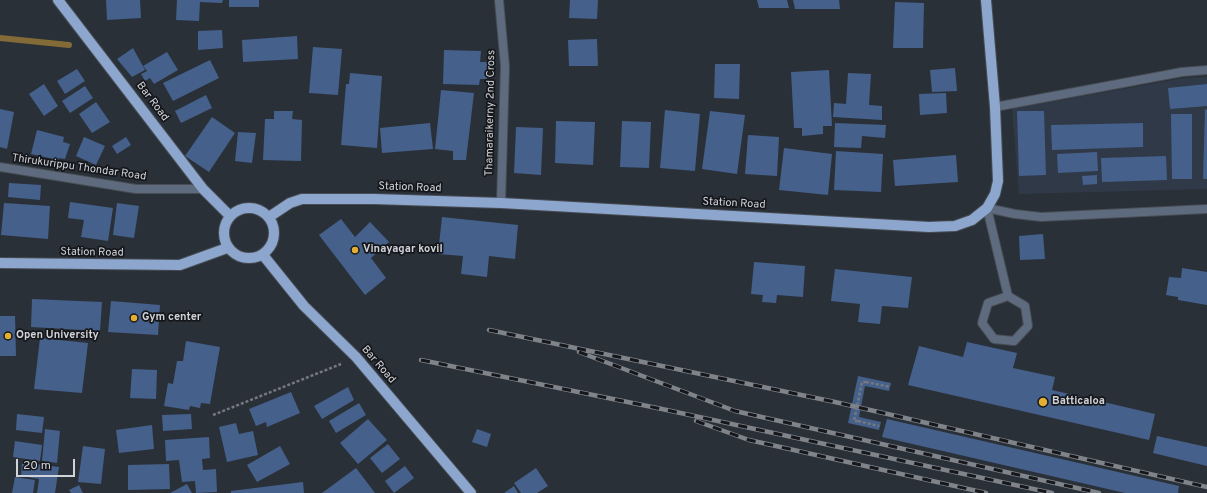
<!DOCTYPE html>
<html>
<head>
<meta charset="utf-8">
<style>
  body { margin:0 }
  #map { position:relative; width:1207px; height:493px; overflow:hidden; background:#2a3038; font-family:Overpass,sans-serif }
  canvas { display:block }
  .scale { position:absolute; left:16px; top:459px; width:59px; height:18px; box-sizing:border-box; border:2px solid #d0d3d9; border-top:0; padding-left:5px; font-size:12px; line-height:14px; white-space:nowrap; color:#d0d3d9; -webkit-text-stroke:3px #15171b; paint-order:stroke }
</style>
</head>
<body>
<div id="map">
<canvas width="1207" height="493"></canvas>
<div class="scale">20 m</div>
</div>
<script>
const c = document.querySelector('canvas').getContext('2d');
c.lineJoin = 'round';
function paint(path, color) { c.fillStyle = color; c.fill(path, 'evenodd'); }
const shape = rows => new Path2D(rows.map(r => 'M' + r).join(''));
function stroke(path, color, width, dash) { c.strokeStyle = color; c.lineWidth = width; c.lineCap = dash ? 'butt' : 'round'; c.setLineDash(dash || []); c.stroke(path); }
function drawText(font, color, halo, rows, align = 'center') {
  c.font = font + ' Overpass,sans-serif'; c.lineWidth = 3.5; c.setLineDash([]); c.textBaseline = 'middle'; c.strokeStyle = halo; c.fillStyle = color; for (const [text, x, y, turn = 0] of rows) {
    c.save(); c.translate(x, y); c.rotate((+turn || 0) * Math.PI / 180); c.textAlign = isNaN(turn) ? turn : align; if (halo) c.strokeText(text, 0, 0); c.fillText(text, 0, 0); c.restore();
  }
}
paint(shape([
  [1207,77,1207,189,1019,194,1012,109,1184,78]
]), '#303947');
stroke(shape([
  [0,38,69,45]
]), '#836b38', 6);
paint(shape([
  [106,0,140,0,141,18,107,20],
  [177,0,223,0,222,3,200,2,199,21,176,20],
  [229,0,259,0,259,7,229,7],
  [570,0,598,0,597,19,569,18],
  [757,0,787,0,789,8,759,8],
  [793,0,839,0,840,9,795,9],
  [895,2,924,3,923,48,893,48],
  [222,30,223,48,198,50,198,31],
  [297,36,298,59,243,62,242,40],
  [597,39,598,66,569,66,568,40],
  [313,47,342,49,338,95,309,93],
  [133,48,145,70,132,77,117,59],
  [444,50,481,51,480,62,488,62,487,79,480,79,479,85,443,84],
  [167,52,178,70,154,84,150,78,145,81,141,74,147,71,143,66],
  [210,60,219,78,173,101,163,83],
  [715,64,740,64,739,99,714,98],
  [955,68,957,91,932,92,930,70],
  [77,69,85,81,65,94,57,81],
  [829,70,832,126,823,126,823,134,802,136,802,128,794,128,791,72],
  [350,73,382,76,377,148,341,145,346,84,349,84],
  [848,73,871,74,869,105,882,106,882,120,833,117,834,103,846,104],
  [44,84,58,106,44,116,29,94],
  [1207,84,1207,106,1170,109,1168,88],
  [85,86,93,98,70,113,62,101],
  [441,90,474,93,466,160,453,160,453,151,435,149],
  [946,93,947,113,920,115,919,94],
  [206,95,212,108,181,123,175,111],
  [96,102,110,122,92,133,79,114],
  [0,109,14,112,7,149,0,147],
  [1205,109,1207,110,1207,179,1203,179],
  [665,110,700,114,695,171,660,168],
  [274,111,293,111,292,119,302,120,301,161,263,160,265,119,274,119],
  [710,111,745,115,737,174,702,169],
  [1017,111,1044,111,1046,175,1019,176],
  [1171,114,1192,114,1192,179,1172,179],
  [212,117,235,133,209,172,185,156],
  [556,121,595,122,593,165,555,163],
  [622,121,651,122,649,168,620,167],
  [430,123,433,149,382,153,380,128],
  [835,123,886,125,885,138,862,136,861,148,834,147],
  [1143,123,1143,147,1052,150,1051,125],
  [516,127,543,128,541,175,514,173],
  [37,130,64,137,63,142,70,144,65,159,59,158,58,160,31,154],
  [238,132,256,133,252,163,235,161],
  [748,135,779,137,777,176,745,174],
  [84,137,105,146,96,165,76,156],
  [126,137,131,145,117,154,112,146],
  [784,148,832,154,828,195,779,190],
  [836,151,883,154,881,192,834,190],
  [1097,152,1098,171,1058,173,1057,154],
  [956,155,958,182,895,186,893,160],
  [1166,156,1167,180,1102,182,1101,158],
  [1097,175,1097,184,1083,185,1082,176],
  [9,183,41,185,40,200,8,197],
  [70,202,113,208,108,241,81,237,84,220,68,218],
  [4,203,50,206,48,239,1,235],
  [117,203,139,206,134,238,113,235],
  [442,217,518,225,515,259,489,256,487,277,461,274,463,256,438,254],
  [341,219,355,237,370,222,389,242,371,258,386,278,365,295,319,235],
  [1043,234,1045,259,1020,260,1019,236],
  [754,262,805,266,803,297,777,295,776,303,762,302,763,295,751,294],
  [1182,268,1207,272,1207,305,1178,300,1178,297,1166,295,1169,277,1181,278],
  [835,269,912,277,908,308,882,306,880,324,858,322,860,304,831,301],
  [32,299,102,302,100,331,31,327],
  [111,301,160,305,158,335,108,332],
  [0,316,15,316,16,356,0,356],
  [40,338,88,343,82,393,34,389],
  [186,341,220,347,210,404,201,403,200,408,190,406,189,410,164,406,168,383,173,384,177,361,183,361],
  [967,342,1017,353,1013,368,1055,377,1052,390,1155,414,1149,440,908,385,919,346,963,357],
  [132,369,157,370,156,399,130,398],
  [858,376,891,383,889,391,865,386,859,417,881,422,879,430,848,423],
  [348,387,354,400,322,419,314,406],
  [291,392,300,413,267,427,266,422,256,426,249,409],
  [359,403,366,415,336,433,329,421],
  [17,414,44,417,42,433,16,430],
  [191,414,192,429,163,431,162,415],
  [368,419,387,440,358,464,340,443],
  [887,419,1179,486,1178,493,1125,493,882,437],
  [236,423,239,434,253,431,258,455,227,462,219,427],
  [152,425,154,449,119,453,116,430],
  [45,429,60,431,57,463,42,461],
  [477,429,491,434,487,447,472,442],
  [1157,436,1207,447,1207,466,1153,453],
  [209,437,210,458,202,459,203,470,216,469,217,492,196,493,195,481,182,482,179,460,166,461,165,440],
  [15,441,42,445,40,461,13,457],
  [388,444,400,459,382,473,370,458],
  [83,446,105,449,101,484,78,482],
  [280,446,290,464,257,482,247,465],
  [22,462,59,467,55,493,37,493,39,479,21,476],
  [169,464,170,489,128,490,128,465],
  [405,466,414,478,394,493,385,481],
  [356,468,375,493,322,493],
  [536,468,548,486,537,493,521,493,514,483],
  [15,477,35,480,33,493,12,493],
  [303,482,304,493,231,493,231,491],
  [187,484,192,493,170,493],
  [79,485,83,493,71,493,69,490],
  [514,486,518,493,504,493]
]), '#45608a');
const service = shape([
  [987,208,1008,296],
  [1008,296,1025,306,1028,326,1014,341,994,339,982,323,988,303,1008,296]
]);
const minor = shape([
  [499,0,505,66,501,203],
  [995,107,1182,72,1207,70],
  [0,167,136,189,203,189],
  [987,208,1015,214,1041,217,1207,209]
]);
const primary = shape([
  [58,0,203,189,230,216],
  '224 233a25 25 0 1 1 50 0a25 25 0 1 1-50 0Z',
  [269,217,290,203,302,199,374,199,501,203,929,227,955,226,972,220,987,208,995,194,998,181,995,107,986,0],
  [263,255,304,306,356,357,471,493],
  [0,263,180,265,227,248]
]);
stroke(service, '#484d55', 10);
stroke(minor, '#484d55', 10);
stroke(primary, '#484d55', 12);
stroke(shape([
  [866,382,890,387],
  [213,415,341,364],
  [858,421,879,426]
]), '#74787f', 2.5, [3, 2]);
stroke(service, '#5e6b7e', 8);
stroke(minor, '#5e6b7e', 8);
stroke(primary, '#8ca6cd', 10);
const rail = shape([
  [489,330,835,402,1207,487],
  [579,352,735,411,1099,493],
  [421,360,662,409,1052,493],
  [696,421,749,440,986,493]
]);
stroke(rail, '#7f838a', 4.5);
stroke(rail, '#15171b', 3, [9]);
stroke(shape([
  [858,421,854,421,862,382,866,382]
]), '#74787f', 2.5, [3, 2]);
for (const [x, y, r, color] of [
  [355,250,4,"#e2af34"],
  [134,318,4,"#e2af34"],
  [8,336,4,"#e2af34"],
  [1043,402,5,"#e2af34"]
]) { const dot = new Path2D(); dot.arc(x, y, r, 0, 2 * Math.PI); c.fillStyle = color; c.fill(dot); stroke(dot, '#15171b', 1.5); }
drawText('11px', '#d0d3d9', '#15171b', [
  ["Bar Road",152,102,53],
  ["Thamaraikerny 2nd Cross",491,113,-89],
  ["Thirukurippu Thondar Road",79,168,8],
  ["Station Road",410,188,2],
  ["Station Road",734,204,3],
  ["Station Road",92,253,1],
  ["Bar Road",378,365,49]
]);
drawText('bold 11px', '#d0d3d9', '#15171b', [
  ["Vinayagar kovil",363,250],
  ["Gym center",142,318],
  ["Open University",16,336],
  ["Batticaloa",1052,402]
], 'left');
</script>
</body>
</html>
